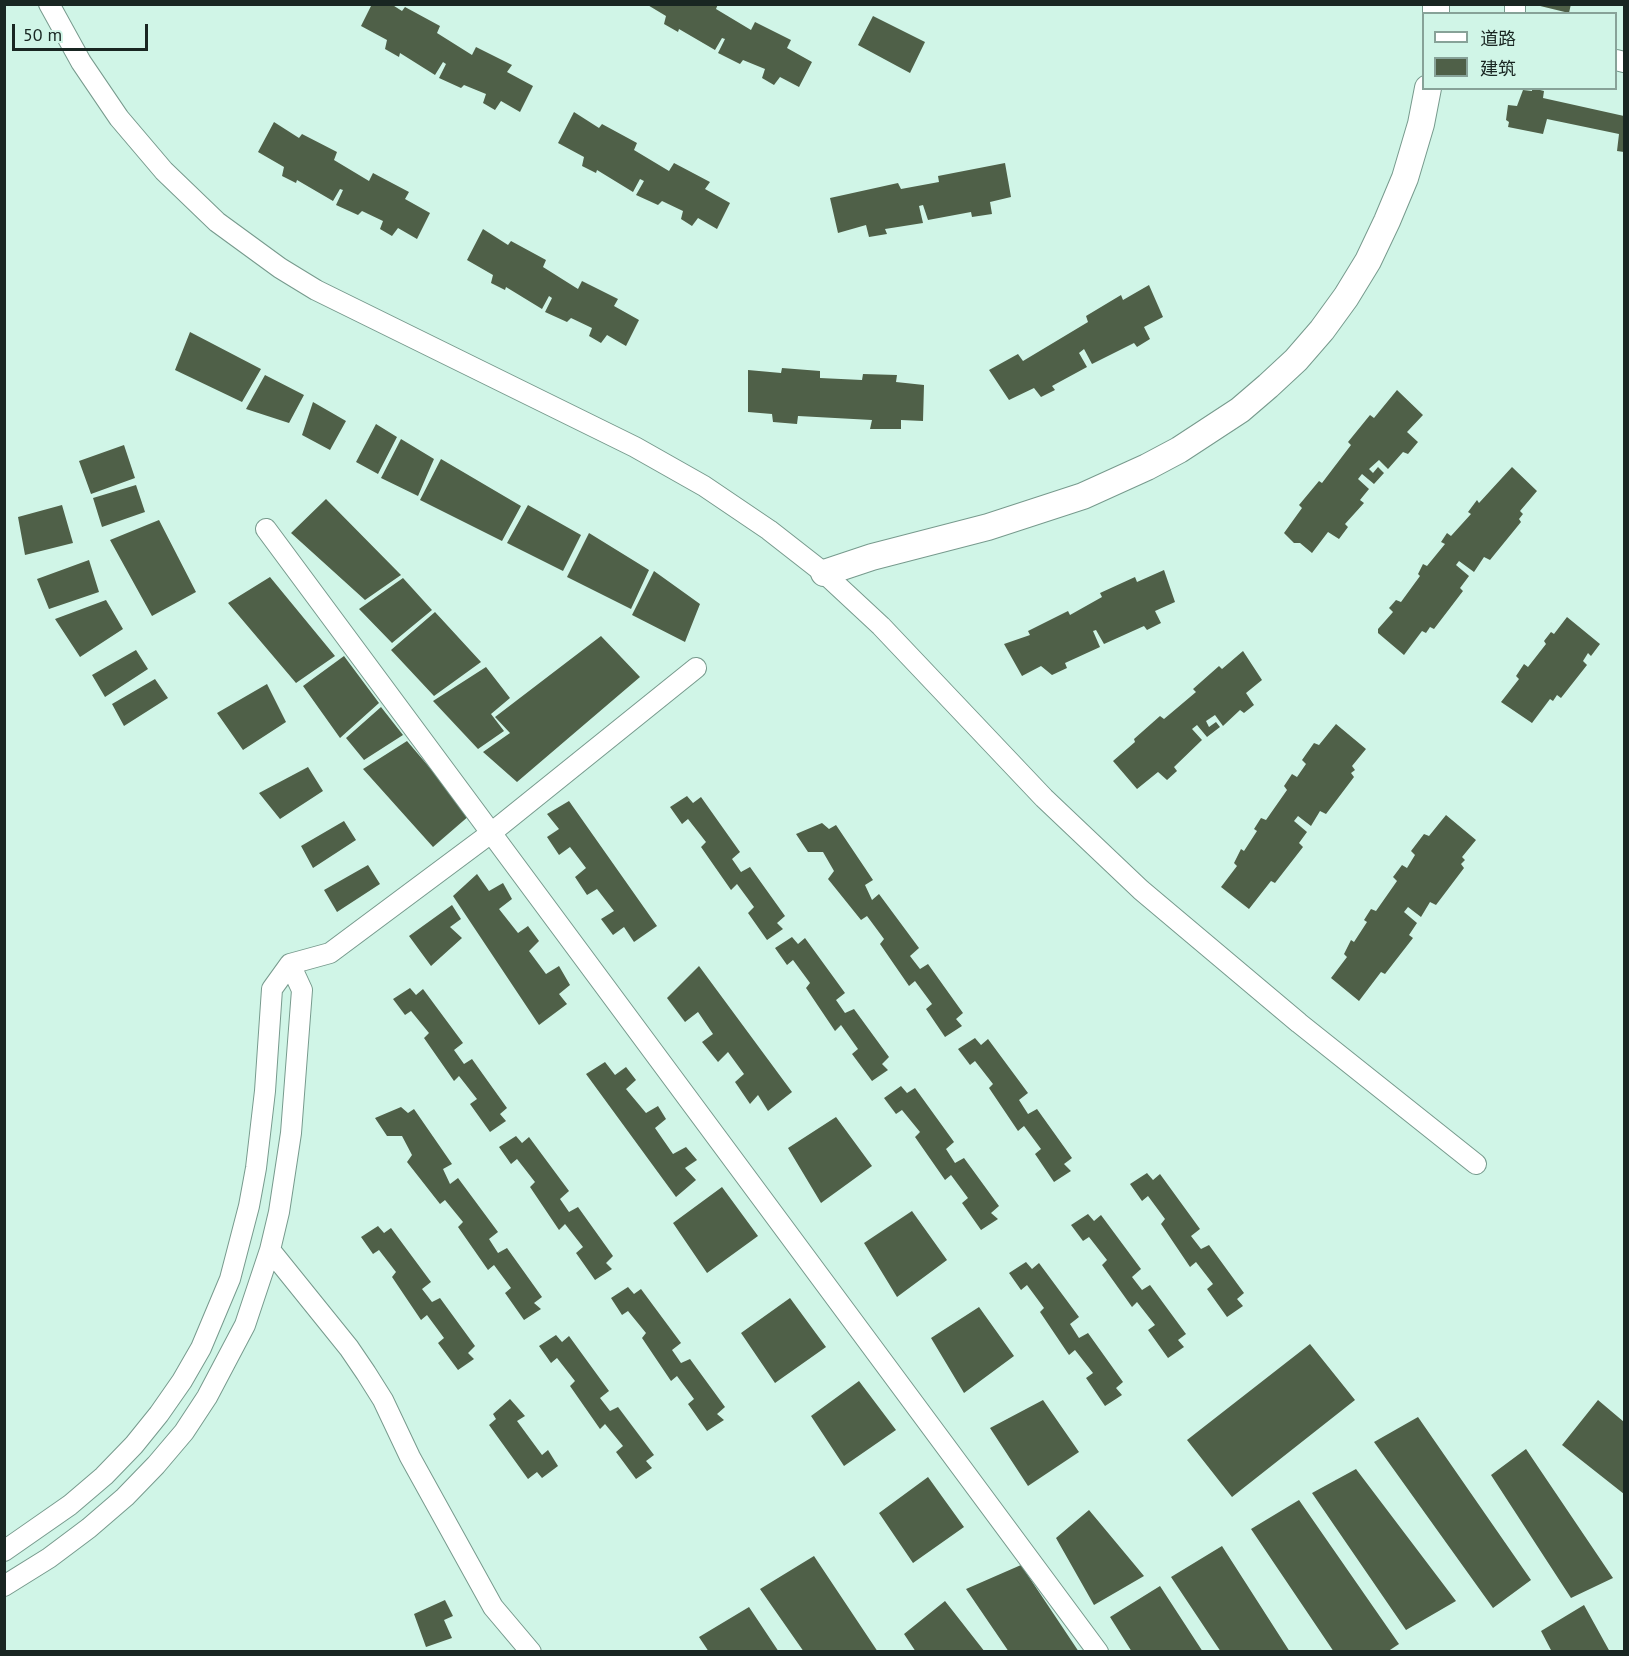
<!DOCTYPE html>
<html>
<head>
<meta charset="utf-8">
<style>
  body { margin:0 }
  #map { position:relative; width:1629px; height:1656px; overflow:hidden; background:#d0f5e7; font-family:"PT Sans","Noto Sans SC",sans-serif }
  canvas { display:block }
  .frame { position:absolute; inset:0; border:6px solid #192622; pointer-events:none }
  .legend { position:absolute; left:1422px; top:12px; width:195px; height:78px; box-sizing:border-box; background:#d0f5e7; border:2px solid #87a298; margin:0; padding:8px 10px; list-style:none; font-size:18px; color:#192622 }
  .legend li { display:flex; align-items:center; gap:12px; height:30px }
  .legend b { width:30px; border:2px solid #87a298 }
  .scale { position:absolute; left:12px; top:24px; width:136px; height:27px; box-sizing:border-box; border:3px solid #192622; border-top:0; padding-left:8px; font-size:18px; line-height:21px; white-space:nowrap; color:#192622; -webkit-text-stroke:4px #d0f5e7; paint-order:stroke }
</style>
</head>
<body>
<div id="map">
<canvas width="1629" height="1656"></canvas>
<div class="frame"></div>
<ul class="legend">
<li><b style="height:8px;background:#fff"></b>道路</li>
<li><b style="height:16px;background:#4f6048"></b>建筑</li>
</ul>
<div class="scale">50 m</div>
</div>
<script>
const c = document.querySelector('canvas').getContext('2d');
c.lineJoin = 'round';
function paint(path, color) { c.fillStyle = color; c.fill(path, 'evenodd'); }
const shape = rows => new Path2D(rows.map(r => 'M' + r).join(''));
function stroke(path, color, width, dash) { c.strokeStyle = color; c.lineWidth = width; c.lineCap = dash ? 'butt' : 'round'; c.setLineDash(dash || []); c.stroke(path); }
paint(shape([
  [372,4,391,4,402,11,405,7,440,26,437,33,472,55,476,47,512,65,507,72,533,86,520,112,501,101,495,110,483,103,486,94,464,85,461,88,439,78,446,64,443,62,435,75,400,53,399,57,385,49,387,40,361,26],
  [646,4,718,4,716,9,751,30,755,22,791,40,787,48,812,62,799,87,780,77,774,85,762,78,765,69,743,60,740,64,718,53,725,39,722,38,715,50,679,29,678,32,664,24,666,16],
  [1532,4,1571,4,1569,13],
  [873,16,925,42,910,73,858,45],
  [1532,88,1544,91,1543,98,1624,116,1624,152,1617,151,1619,134,1547,119,1543,134,1508,127,1509,122,1506,120,1508,105,1517,106,1523,90,1532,91],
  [574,112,599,128,602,124,637,143,634,150,669,171,674,163,710,182,705,189,730,203,717,229,698,218,692,226,681,219,683,211,662,201,658,205,636,195,644,181,640,179,633,192,597,170,596,173,582,166,584,157,558,143],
  [274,122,299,138,302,134,337,152,334,160,369,181,373,173,409,192,405,199,430,213,417,239,398,228,392,236,380,229,383,221,362,211,358,215,336,205,343,190,340,189,333,201,297,180,296,183,282,176,284,167,258,152],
  [1005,163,1011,197,990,202,992,214,972,217,971,212,928,220,923,205,919,206,923,223,885,229,887,234,869,237,866,225,838,233,830,198,898,183,901,189,939,182,938,176],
  [483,229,508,245,511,241,546,260,543,267,578,289,582,281,618,299,614,306,639,320,626,346,607,335,601,343,589,336,592,328,571,318,567,322,545,312,552,298,549,296,542,309,506,287,505,290,491,283,493,275,467,260],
  [1149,285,1163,317,1144,327,1150,339,1137,347,1134,343,1092,364,1084,349,1079,353,1087,367,1052,386,1055,390,1041,397,1034,388,1009,400,989,370,1018,354,1023,361,1088,322,1086,316,1121,295,1123,300],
  [190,332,261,369,242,402,175,370],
  [782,368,820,371,820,378,862,380,863,374,897,375,896,382,924,385,923,421,901,420,901,429,870,429,872,420,798,416,797,424,773,422,772,414,748,412,748,370,781,373],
  [265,375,304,395,289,423,246,409],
  [1397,390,1423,415,1407,432,1418,442,1408,454,1403,452,1388,469,1379,460,1369,469,1373,473,1378,467,1384,473,1374,484,1362,474,1358,479,1369,489,1360,500,1364,503,1345,524,1348,527,1339,539,1328,532,1312,553,1300,543,1294,543,1284,533,1302,508,1299,505,1319,481,1322,483,1351,445,1348,442,1370,415,1374,418],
  [313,402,346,421,330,450,302,435],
  [376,424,397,437,378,474,356,462],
  [401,439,434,459,418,496,381,478],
  [124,445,135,478,91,494,79,461],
  [441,459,521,506,502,541,420,500],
  [1512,467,1537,491,1520,511,1523,514,1519,519,1521,522,1490,560,1484,557,1474,572,1459,561,1456,565,1469,576,1460,588,1463,591,1434,629,1430,627,1426,633,1422,631,1404,655,1378,633,1378,629,1393,612,1389,608,1396,600,1401,602,1420,576,1418,574,1423,564,1427,566,1445,544,1441,542,1447,533,1451,536,1471,514,1468,512,1477,500,1479,503],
  [136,485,145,512,102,527,93,498],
  [326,499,401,575,365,600,291,533],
  [62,505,73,543,25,555,18,517],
  [528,505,581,535,563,571,507,543],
  [159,520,196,592,152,616,110,540],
  [589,533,649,570,631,609,567,577],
  [89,560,99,592,49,609,37,579],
  [1164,570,1175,602,1155,611,1161,623,1147,630,1144,626,1104,644,1096,630,1093,631,1100,647,1065,663,1067,668,1052,675,1041,666,1022,676,1004,644,1030,635,1028,631,1068,611,1070,615,1102,597,1100,593,1135,577,1137,582],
  [654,571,700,604,685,642,632,615],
  [270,577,335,656,296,683,228,603],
  [403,578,432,610,392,643,359,609],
  [106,600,123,629,80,657,55,619],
  [435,612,481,662,434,696,391,650],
  [1567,617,1600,644,1591,656,1588,653,1583,661,1587,665,1561,698,1557,695,1553,701,1550,699,1532,723,1501,702,1519,679,1516,676,1524,664,1528,667,1546,644,1544,641,1551,632,1554,634],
  [601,636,640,677,517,782,483,752,510,733,495,717],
  [136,650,148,669,105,697,92,675],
  [1243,651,1262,680,1246,693,1254,705,1244,713,1240,710,1223,726,1215,715,1206,721,1209,727,1216,722,1220,727,1207,737,1197,725,1192,729,1202,740,1174,767,1177,771,1167,780,1158,772,1137,789,1113,761,1135,742,1134,739,1160,716,1164,719,1196,692,1193,689,1219,666,1222,669],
  [344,656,379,703,340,738,303,686],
  [486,667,510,698,491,714,504,731,478,749,433,701],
  [155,679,168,698,124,726,112,704],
  [267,684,286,722,243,750,217,713],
  [381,707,403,735,364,760,346,738],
  [1336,724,1366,749,1352,766,1355,770,1351,773,1354,777,1326,814,1320,811,1311,826,1298,816,1294,821,1307,832,1299,843,1303,847,1275,883,1271,881,1249,909,1221,887,1237,866,1234,863,1241,849,1244,851,1257,831,1254,829,1261,818,1266,820,1287,790,1284,786,1292,774,1297,777,1306,764,1302,760,1314,743,1319,745],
  [407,741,470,815,433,847,363,769],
  [308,767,323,791,280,819,259,793],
  [687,796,693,803,701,797,740,852,732,859,741,872,750,867,785,916,777,923,783,929,767,940,748,913,754,907,737,884,731,890,701,847,706,842,688,819,682,824,670,807],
  [569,801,657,926,634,942,624,927,613,935,601,919,614,911,597,889,587,895,575,877,586,868,570,847,559,855,547,837,559,829,547,814],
  [1446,815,1476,840,1462,857,1465,860,1461,864,1464,868,1436,905,1430,902,1421,917,1408,907,1404,912,1417,923,1409,935,1413,938,1385,974,1381,972,1359,1001,1331,978,1347,957,1344,954,1351,940,1354,942,1367,922,1364,920,1371,909,1376,911,1397,881,1393,877,1402,865,1407,868,1415,855,1411,851,1424,834,1429,836],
  [344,821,356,840,313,868,301,846],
  [822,823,829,829,836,825,873,880,865,885,872,900,879,894,919,948,910,956,920,969,928,964,963,1013,956,1019,962,1026,945,1037,926,1009,932,1004,915,981,909,986,880,944,884,939,867,916,861,920,828,879,834,871,823,852,808,852,796,834],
  [368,865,380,884,337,912,324,890],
  [477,874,489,891,503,883,512,899,499,909,518,933,528,926,539,941,529,951,546,974,559,966,570,985,559,994,567,1004,539,1025,453,896],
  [452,905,461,919,450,927,462,938,431,966,409,936],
  [792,937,798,944,805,938,845,993,836,1000,845,1013,854,1009,889,1057,882,1064,888,1070,872,1081,852,1054,858,1049,841,1025,835,1031,806,988,810,983,793,960,787,965,775,948],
  [699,966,792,1092,768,1111,758,1095,750,1104,735,1082,744,1074,728,1052,718,1062,702,1042,713,1034,698,1012,685,1022,667,998],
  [410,988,416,995,423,989,463,1043,454,1050,464,1064,472,1059,507,1108,500,1114,506,1121,490,1132,470,1104,477,1099,459,1076,454,1081,424,1038,429,1033,411,1011,405,1015,393,999],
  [975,1038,981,1045,988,1039,1028,1093,1019,1100,1028,1114,1037,1109,1072,1158,1064,1164,1071,1171,1054,1182,1035,1154,1041,1149,1024,1126,1018,1131,989,1088,993,1084,975,1061,970,1065,958,1049],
  [605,1062,615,1075,626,1067,636,1080,626,1089,646,1113,658,1106,666,1119,655,1128,673,1154,686,1147,697,1160,685,1168,696,1180,676,1197,586,1074],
  [901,1086,907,1093,915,1088,954,1142,946,1149,955,1163,964,1158,999,1206,991,1213,998,1219,981,1230,962,1203,968,1198,951,1175,945,1180,915,1137,920,1132,902,1110,896,1114,884,1098],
  [401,1107,408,1113,414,1109,452,1164,443,1169,450,1184,458,1178,498,1232,489,1239,498,1253,507,1248,542,1297,534,1303,541,1309,524,1320,505,1293,511,1288,494,1265,488,1270,458,1227,463,1222,445,1200,440,1204,407,1162,412,1155,402,1136,387,1136,375,1118],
  [836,1117,872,1166,821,1203,788,1148],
  [516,1136,522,1143,529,1137,569,1191,560,1199,569,1212,578,1207,613,1256,606,1263,612,1269,595,1280,576,1253,583,1247,565,1224,559,1230,530,1187,535,1182,517,1159,511,1164,499,1147],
  [1147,1173,1153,1180,1160,1174,1200,1229,1191,1236,1201,1249,1209,1245,1244,1293,1237,1299,1243,1306,1227,1317,1207,1289,1213,1284,1196,1262,1190,1267,1161,1224,1165,1219,1148,1196,1142,1201,1130,1184],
  [722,1187,758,1236,707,1273,673,1223],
  [912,1211,947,1260,897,1297,864,1243],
  [1088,1214,1094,1221,1101,1215,1141,1269,1132,1277,1142,1290,1150,1285,1186,1334,1178,1340,1184,1347,1168,1358,1148,1330,1155,1325,1137,1302,1132,1307,1102,1265,1107,1260,1089,1237,1083,1241,1071,1225],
  [378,1226,384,1233,391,1228,431,1282,422,1289,432,1302,440,1298,475,1346,468,1353,474,1359,458,1370,438,1343,444,1338,427,1315,421,1320,392,1277,396,1272,379,1250,373,1254,361,1237],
  [1026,1262,1032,1269,1039,1263,1079,1317,1070,1324,1079,1338,1088,1333,1123,1382,1116,1388,1122,1395,1105,1406,1086,1378,1093,1373,1075,1350,1069,1355,1040,1312,1044,1308,1027,1285,1021,1290,1009,1273],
  [628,1287,634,1294,641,1289,681,1343,672,1350,681,1363,690,1359,725,1407,717,1414,724,1420,707,1431,688,1404,694,1399,677,1376,671,1381,642,1338,646,1333,628,1311,622,1315,611,1298],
  [790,1298,826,1347,775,1383,741,1333],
  [979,1307,1014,1356,964,1393,931,1338],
  [556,1335,562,1342,569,1336,609,1391,600,1398,610,1411,618,1407,654,1455,646,1461,652,1468,636,1479,616,1452,623,1446,605,1424,600,1429,570,1386,575,1381,557,1358,551,1363,539,1346],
  [1310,1344,1355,1400,1232,1497,1187,1440],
  [859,1381,896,1430,844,1466,811,1416],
  [510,1399,525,1416,517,1421,542,1455,548,1450,558,1466,542,1478,537,1472,528,1479,489,1425,496,1419,493,1414],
  [1043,1400,1079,1452,1028,1486,990,1428],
  [1598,1400,1624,1422,1624,1494,1562,1445],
  [1418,1417,1531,1580,1493,1608,1374,1442],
  [1526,1449,1613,1578,1571,1598,1491,1475],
  [1356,1469,1456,1601,1406,1630,1312,1493],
  [928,1477,964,1527,913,1563,879,1513],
  [1299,1500,1399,1644,1387,1652,1334,1652,1251,1529],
  [1089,1510,1144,1576,1094,1605,1056,1538],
  [1222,1546,1290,1652,1221,1652,1171,1577],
  [814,1556,878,1652,804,1652,760,1589],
  [1021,1565,1079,1652,1009,1652,966,1589],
  [1160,1586,1203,1652,1132,1652,1110,1617],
  [445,1600,453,1616,444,1620,452,1638,426,1647,414,1614],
  [945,1601,985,1652,916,1652,904,1634],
  [1584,1605,1610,1652,1552,1652,1541,1631],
  [749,1607,779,1652,709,1652,699,1637]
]), '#4f6048');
const minor = shape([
  [49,4,81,62,119,118,164,171,217,222,280,268,316,290,635,447,704,486,769,530,824,573,881,626,1044,798,1141,890,1299,1023,1476,1164],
  [1515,4,1515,14],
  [1616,60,1624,62],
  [266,529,1098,1652],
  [270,1250,349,1348,366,1373,383,1400,410,1457,493,1607,531,1652],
  [4,1551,70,1505,104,1476,134,1445,159,1414,182,1381,201,1348,230,1279,249,1206,256,1168,265,1091,272,989,290,964,330,953,491,833,696,668],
  [4,1586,49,1558,89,1528,125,1497,156,1465,184,1432,207,1397,245,1325,270,1250,279,1212,291,1133,302,990,290,964]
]);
const tertiary = shape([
  [1436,14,1436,4],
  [824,573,872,557,988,527,1083,496,1147,467,1179,450,1240,410,1268,386,1296,360,1322,330,1346,297,1368,261,1387,221,1405,178,1421,124,1428,88]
]);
stroke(minor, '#779a8d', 22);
stroke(tertiary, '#779a8d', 28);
stroke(minor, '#fff', 20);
stroke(tertiary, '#fff', 26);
</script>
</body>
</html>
